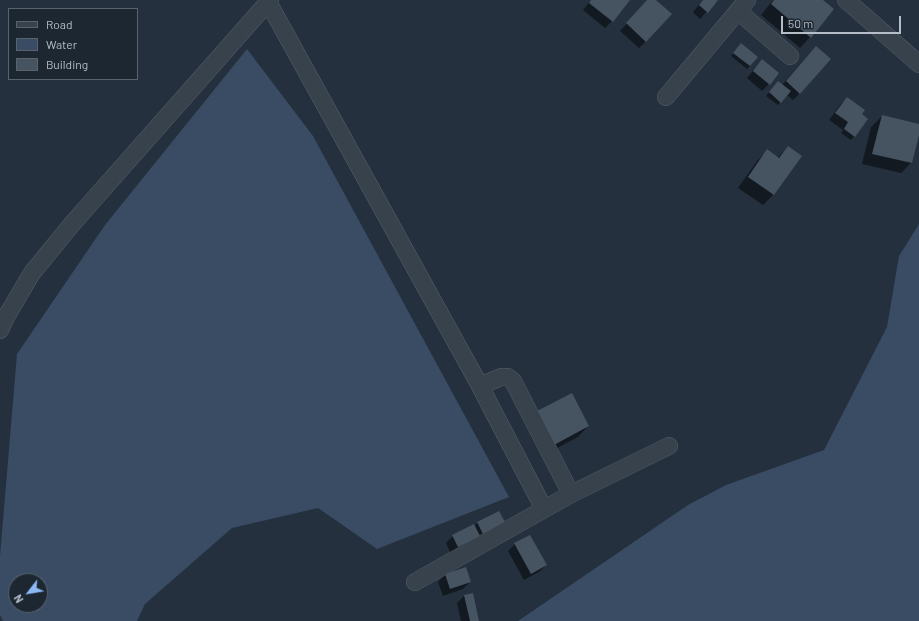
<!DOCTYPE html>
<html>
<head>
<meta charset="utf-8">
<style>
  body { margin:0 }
  #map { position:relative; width:919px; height:621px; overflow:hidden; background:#24303d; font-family:Barlow,sans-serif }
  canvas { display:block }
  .legend { position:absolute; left:8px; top:8px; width:130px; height:72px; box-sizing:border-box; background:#1d2732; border:1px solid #59636e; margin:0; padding:5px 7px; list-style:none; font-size:12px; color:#b4bdc8 }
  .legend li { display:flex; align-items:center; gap:8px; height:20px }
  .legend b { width:20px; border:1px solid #59636e }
  .north { position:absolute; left:8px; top:573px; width:40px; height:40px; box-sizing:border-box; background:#1d2732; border:1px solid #59636e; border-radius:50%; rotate:239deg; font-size:11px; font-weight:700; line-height:16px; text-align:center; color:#b4bdc8 }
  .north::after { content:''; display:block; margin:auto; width:14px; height:18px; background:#8cb9f6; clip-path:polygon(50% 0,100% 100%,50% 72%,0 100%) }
  .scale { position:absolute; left:781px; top:16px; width:120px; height:18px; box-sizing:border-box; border:2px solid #b4bdc8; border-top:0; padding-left:5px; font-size:12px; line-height:14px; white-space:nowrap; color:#b4bdc8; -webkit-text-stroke:3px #1d2732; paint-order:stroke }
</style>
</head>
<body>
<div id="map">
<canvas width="919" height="621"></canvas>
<ul class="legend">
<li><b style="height:5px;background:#38424d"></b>Road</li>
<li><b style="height:11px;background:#394c64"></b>Water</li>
<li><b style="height:11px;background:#465361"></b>Building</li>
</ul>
<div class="north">N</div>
<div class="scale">50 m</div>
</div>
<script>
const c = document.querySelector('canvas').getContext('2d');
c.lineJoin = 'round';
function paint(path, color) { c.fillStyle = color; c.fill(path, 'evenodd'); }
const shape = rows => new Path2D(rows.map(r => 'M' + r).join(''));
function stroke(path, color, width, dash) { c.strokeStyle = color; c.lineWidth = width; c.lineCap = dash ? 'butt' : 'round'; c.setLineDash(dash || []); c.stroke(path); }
paint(shape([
  [247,49,313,136,509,497,377,549,318,508,232,528,145,604,137,621,3,621,0,615,0,556,17,354,105,225],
  [16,581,40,581,40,605,16,605],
  [919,224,919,621,518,621,688,505,726,485,824,450,887,327,899,256]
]), '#394c64');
paint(shape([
  [591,0,629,0,612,21,605,28,583,10],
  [648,0,655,0,646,41,639,48,620,31],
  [703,0,717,0,700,19,693,12],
  [773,0,822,0,810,37,800,48,761,15],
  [738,48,750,66,747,69,731,56],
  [809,54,800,93,793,100,787,95,778,105,766,96,775,85,782,85],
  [762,60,769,84,762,91,747,78],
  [847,98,861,114,867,119,851,140,841,133,843,130,829,120,840,105],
  [882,116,919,125,919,130,911,163,901,173,862,164,871,127],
  [788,147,800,156,773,195,763,205,738,188,757,161,767,151,777,158],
  [527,423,588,426,578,437,544,455],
  [499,512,497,529,451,554,446,543,453,536,474,526,477,523],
  [515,544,546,565,539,572,524,580,508,551],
  [466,568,470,582,463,589,443,596,438,582,445,575],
  [464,596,478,621,461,621,457,603]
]), '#0007');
paint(shape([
  [591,0,630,0,613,22,589,3],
  [647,0,656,0,672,14,646,42,626,23],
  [703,0,718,0,708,13,699,5],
  [774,0,823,0,834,9,811,38,771,4],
  [741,43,758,57,750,66,733,53],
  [816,46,831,59,800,94,786,81],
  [762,59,779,73,770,85,753,71],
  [778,81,791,91,781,103,769,92],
  [847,97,865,110,862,114,868,119,855,137,844,129,848,122,835,113],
  [882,115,919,124,919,135,912,163,872,154],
  [788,146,802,156,774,195,748,177,767,149,779,158],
  [572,393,589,426,554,445,537,411],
  [499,511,505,522,483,534,477,522],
  [474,524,480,536,458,547,452,535],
  [530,535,547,565,531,574,514,543],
  [466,567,471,582,450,589,445,574],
  [473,593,479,621,470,621,464,595]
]), '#465361');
const minor = shape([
  [846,0,919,64],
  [268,2,480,386,544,509],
  [738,11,790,56],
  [666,97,747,0],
  [0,330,6,317,32,273,72,224,270,0],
  [480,386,501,377,508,377,513,381,571,494],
  [415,582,571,494,669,446]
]);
stroke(minor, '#56606b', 18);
stroke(minor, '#38424d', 17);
</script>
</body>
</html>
